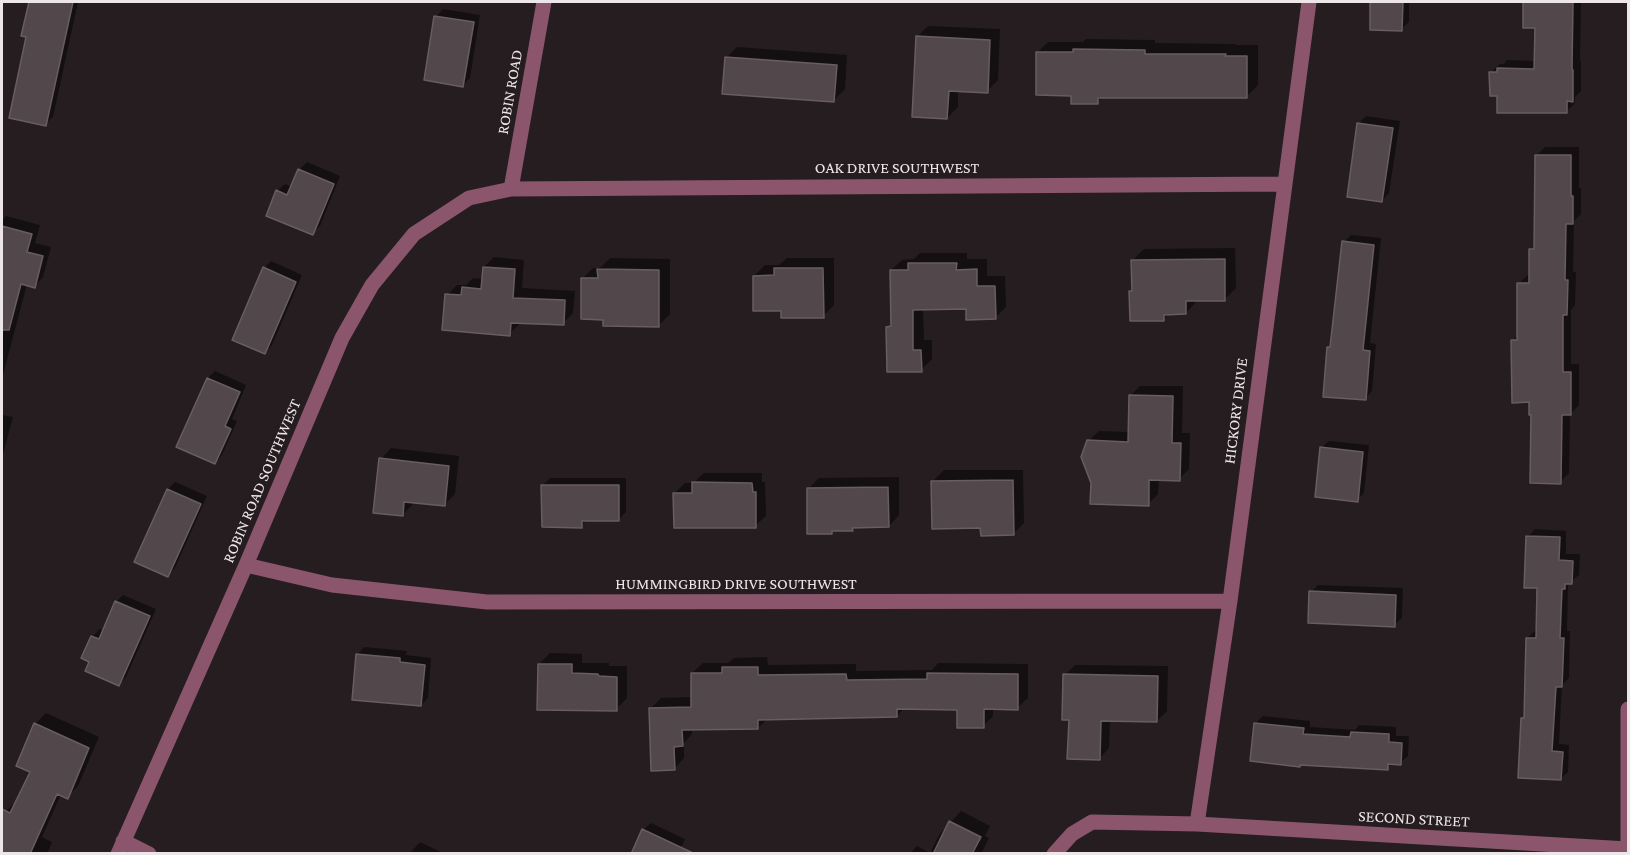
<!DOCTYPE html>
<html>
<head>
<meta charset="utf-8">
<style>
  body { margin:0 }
  #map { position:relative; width:1630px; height:855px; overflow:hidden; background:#261d20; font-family:"Crimson Pro",serif }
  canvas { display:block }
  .frame { position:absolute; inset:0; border:3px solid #ede6e8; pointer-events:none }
</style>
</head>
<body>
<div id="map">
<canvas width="1630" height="855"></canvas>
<div class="frame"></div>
</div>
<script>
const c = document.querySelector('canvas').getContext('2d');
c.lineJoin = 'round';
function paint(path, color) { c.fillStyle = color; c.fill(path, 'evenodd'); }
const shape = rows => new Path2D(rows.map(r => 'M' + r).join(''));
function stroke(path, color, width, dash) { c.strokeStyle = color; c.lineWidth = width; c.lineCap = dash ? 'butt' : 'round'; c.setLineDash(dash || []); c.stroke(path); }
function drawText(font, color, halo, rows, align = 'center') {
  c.font = font + ' "Crimson Pro",serif'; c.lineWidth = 4.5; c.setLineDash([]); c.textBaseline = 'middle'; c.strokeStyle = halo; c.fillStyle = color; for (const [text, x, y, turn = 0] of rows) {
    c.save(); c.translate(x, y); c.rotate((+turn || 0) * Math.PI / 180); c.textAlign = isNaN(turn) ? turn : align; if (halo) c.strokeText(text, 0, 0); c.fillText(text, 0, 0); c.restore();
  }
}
paint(shape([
  [30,2,78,2,53,117,45,124,28,36,23,35],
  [1372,2,1409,2,1409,22,1401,29,1372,29],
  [1525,2,1581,2,1580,61,1581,61,1581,91,1575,97,1575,103,1566,112,1499,95,1491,72,1500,64,1504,64,1507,60,1536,61,1537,27,1524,26],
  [443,9,480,15,470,78,463,85,436,17],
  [928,26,1000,29,998,80,987,91,958,90,958,107,947,118,917,37],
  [1086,39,1155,40,1155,43,1236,44,1236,45,1258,45,1258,85,1247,96,1103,97,1097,102,1073,94,1037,53,1048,42,1083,42],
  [737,47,847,55,845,89,834,100,726,58],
  [1366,116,1400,121,1389,193,1382,201,1359,123],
  [1545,147,1579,147,1579,188,1581,188,1581,214,1574,221,1573,272,1576,272,1575,305,1571,310,1571,364,1579,364,1579,405,1570,415,1569,473,1560,482,1532,414,1531,401,1512,341,1518,335,1519,283,1528,275,1530,275,1531,249,1536,244,1536,156],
  [307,162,340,176,320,226,312,233,277,191,285,184,292,187,299,170],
  [6,216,40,225,35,243,51,247,43,277,35,286,27,284,2,379,2,221],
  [1351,235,1381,238,1370,343,1376,344,1372,391,1365,399,1329,348,1332,345,1344,242],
  [1235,248,1236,288,1225,299,1196,300,1196,302,1186,313,1170,313,1164,319,1131,291,1133,289,1133,260,1144,249],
  [920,253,967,253,967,259,987,259,987,276,1005,276,1006,307,995,318,967,308,923,308,924,340,932,340,932,359,921,370,888,327,892,323,891,270,902,260,914,259],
  [494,257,524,260,522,288,575,291,573,313,563,323,519,321,519,325,509,334,447,295,457,285,466,285,473,278,483,279,484,267],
  [610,258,670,259,670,314,659,325,605,318,582,279,593,268,600,268],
  [787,258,834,258,834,305,823,316,783,309,754,276,765,265,779,265],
  [271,261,302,275,272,345,265,353,264,268],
  [215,371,246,385,232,419,237,421,222,455,215,463,178,446,208,378],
  [1140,386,1183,386,1182,433,1190,433,1189,469,1179,479,1159,478,1158,494,1148,504,1092,482,1088,441,1099,431,1129,432,1130,396],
  [2,415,13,417,3,454,2,456],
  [1329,441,1369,445,1364,493,1357,500,1321,448],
  [391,448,459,456,455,494,444,505,413,501,413,504,402,515,381,459],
  [944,470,1023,470,1024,523,1013,534,982,527,933,481],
  [704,473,762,473,762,482,765,482,766,516,755,526,675,493,685,483,693,483],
  [899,477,899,515,889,526,855,526,852,529,834,529,832,532,808,489,819,478],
  [550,478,626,478,626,512,619,519,588,519,581,526,543,485],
  [175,482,207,496,175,568,168,575,168,489],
  [1535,529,1566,531,1566,554,1580,554,1579,575,1568,584,1567,631,1570,631,1569,678,1562,685,1559,744,1569,745,1568,772,1560,779,1523,719,1525,716,1527,638,1535,631,1538,631,1538,587,1528,537],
  [1318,585,1403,588,1402,618,1394,625,1311,592],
  [123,595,156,609,126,677,119,684,91,661,92,637,100,629,104,631,116,602],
  [364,647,407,651,406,655,431,658,428,698,421,705,357,655],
  [550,653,582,654,582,663,609,663,609,666,627,666,627,698,616,709,539,664],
  [767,657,768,665,856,664,856,671,932,670,938,663,1028,664,1028,698,1017,708,993,708,993,716,983,726,958,708,905,708,897,716,767,719,758,728,692,728,692,734,684,743,684,758,674,769,650,709,661,698,693,697,692,673,703,663,728,663,734,658],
  [1075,665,1168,666,1167,711,1157,721,1110,720,1109,748,1099,759,1070,719,1065,675],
  [46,713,99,737,78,786,67,797,61,794,42,837,52,842,47,854,2,854,2,818,3,819,6,811,17,801,33,771,35,724],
  [1263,716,1310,721,1310,727,1355,730,1359,725,1396,727,1396,736,1409,736,1408,756,1400,763,1392,763,1387,768,1256,723],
  [961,811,990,826,985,836,989,838,981,854,910,854,917,846,930,853,939,835],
  [651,823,685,839,678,854,643,830],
  [420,842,445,854,409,854]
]), '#0007');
const building = shape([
  [29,2,73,2,46,126,9,118,26,37,21,36,29,2],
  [1370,2,1403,2,1402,31,1370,30,1370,2],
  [1523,2,1573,2,1572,69,1573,70,1573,102,1567,101,1567,113,1497,113,1497,96,1490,96,1489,72,1497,72,1497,68,1534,69,1535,28,1523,28,1523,2],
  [434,16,474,22,463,87,424,80,434,16],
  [916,36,990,40,988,93,949,91,947,119,912,117,916,36],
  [1073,49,1145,50,1145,54,1226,54,1225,56,1247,56,1247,98,1098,98,1098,104,1071,104,1071,96,1036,95,1036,52,1073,52,1073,49],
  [725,57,837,65,834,102,722,94,725,57],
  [1357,123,1393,128,1382,202,1347,197,1357,123],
  [1535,155,1571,155,1571,196,1573,196,1573,224,1566,224,1565,280,1568,280,1567,315,1563,315,1563,372,1571,372,1571,415,1562,415,1561,484,1530,483,1531,415,1529,415,1529,402,1512,403,1511,340,1517,340,1517,283,1529,283,1529,249,1534,249,1535,155],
  [298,169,334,184,313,235,266,216,276,190,287,195,298,169],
  [2,226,32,234,27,252,43,256,35,288,21,284,9,330,2,330,2,226],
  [1342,241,1374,245,1363,350,1370,351,1366,400,1323,397,1327,347,1330,347,1342,241],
  [1225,259,1225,301,1186,301,1186,314,1164,315,1164,321,1130,321,1129,291,1132,291,1131,260,1225,259],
  [908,263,957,263,956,270,977,269,977,286,995,286,996,319,966,320,966,309,913,310,913,350,921,350,922,372,887,372,886,327,891,326,890,270,908,270,908,263],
  [263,267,296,282,265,354,232,340,263,267],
  [483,267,515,269,513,298,565,300,564,325,511,323,510,336,442,330,445,294,461,295,462,287,481,289,483,267],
  [774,268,823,268,824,318,781,318,781,311,753,311,753,276,774,275,774,268],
  [597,269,659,270,659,327,603,326,603,320,581,319,581,278,598,278,597,269],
  [207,378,240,392,225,426,231,429,215,464,176,447,207,378],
  [1129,395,1173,396,1172,443,1181,443,1180,481,1149,480,1149,506,1090,504,1091,483,1081,457,1087,440,1128,442,1129,395],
  [1320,447,1363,452,1358,502,1315,497,1320,447],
  [379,458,449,466,445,506,404,502,403,516,373,513,379,458],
  [1013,480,1014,535,981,536,980,528,932,529,931,481,1013,480],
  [692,482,752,483,753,492,756,492,756,528,674,528,673,493,692,493,692,482],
  [541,485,619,485,619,521,582,521,582,528,542,527,541,485],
  [888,487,889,527,852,528,853,531,832,531,832,534,807,534,807,488,888,487],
  [167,489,201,504,168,577,134,562,167,489],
  [1526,536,1560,537,1559,560,1573,561,1572,584,1565,584,1565,589,1562,589,1560,638,1564,638,1562,687,1556,687,1552,751,1563,752,1561,780,1518,778,1521,718,1524,718,1526,638,1536,638,1537,588,1524,588,1526,536],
  [1309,591,1396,595,1395,627,1308,623,1309,591],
  [115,601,150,616,119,686,85,671,89,662,81,658,91,636,99,639,115,601],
  [356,654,400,658,400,662,425,665,421,706,352,700,356,654],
  [538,664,572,664,572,673,598,674,599,676,617,677,617,711,537,710,538,664],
  [722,667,758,667,758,675,846,674,847,680,927,679,927,673,1018,674,1018,710,984,709,984,728,957,728,957,710,897,709,897,717,758,720,758,729,682,730,683,746,674,747,675,770,651,771,649,708,691,707,691,673,722,673,722,667],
  [1063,674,1158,676,1157,722,1101,721,1100,760,1067,759,1069,720,1062,720,1063,674],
  [34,723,89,748,68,799,57,794,30,854,2,854,2,809,10,813,30,772,16,766,34,723],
  [1254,723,1304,728,1303,734,1350,737,1351,732,1389,734,1389,742,1402,743,1401,765,1388,764,1388,770,1300,765,1300,767,1250,761,1254,723],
  [949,821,981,837,972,854,933,854,949,821],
  [642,829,695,854,631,854,642,829]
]);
paint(building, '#52474b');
stroke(building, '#685d60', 1.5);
stroke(shape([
  [511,189,544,2],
  [246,565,332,585,487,602,1230,601],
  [1197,824,1230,601,1309,2],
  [123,841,149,854],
  [1628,849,1628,709],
  [118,854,246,565,342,338,372,285,414,234,469,198,511,189,1284,184],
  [1054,854,1072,834,1092,822,1197,824,1628,849]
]), '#8b566b', 15);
drawText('16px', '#ede6e8', '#261d20', [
  ["ROBIN ROAD",510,92,-80],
  ["OAK DRIVE SOUTHWEST",897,168],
  ["HICKORY DRIVE",1236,411,-83],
  ["ROBIN ROAD SOUTHWEST",262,481,-67],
  ["HUMMINGBIRD DRIVE SOUTHWEST",736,584],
  ["SECOND STREET",1414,819,3]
]);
</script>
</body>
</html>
